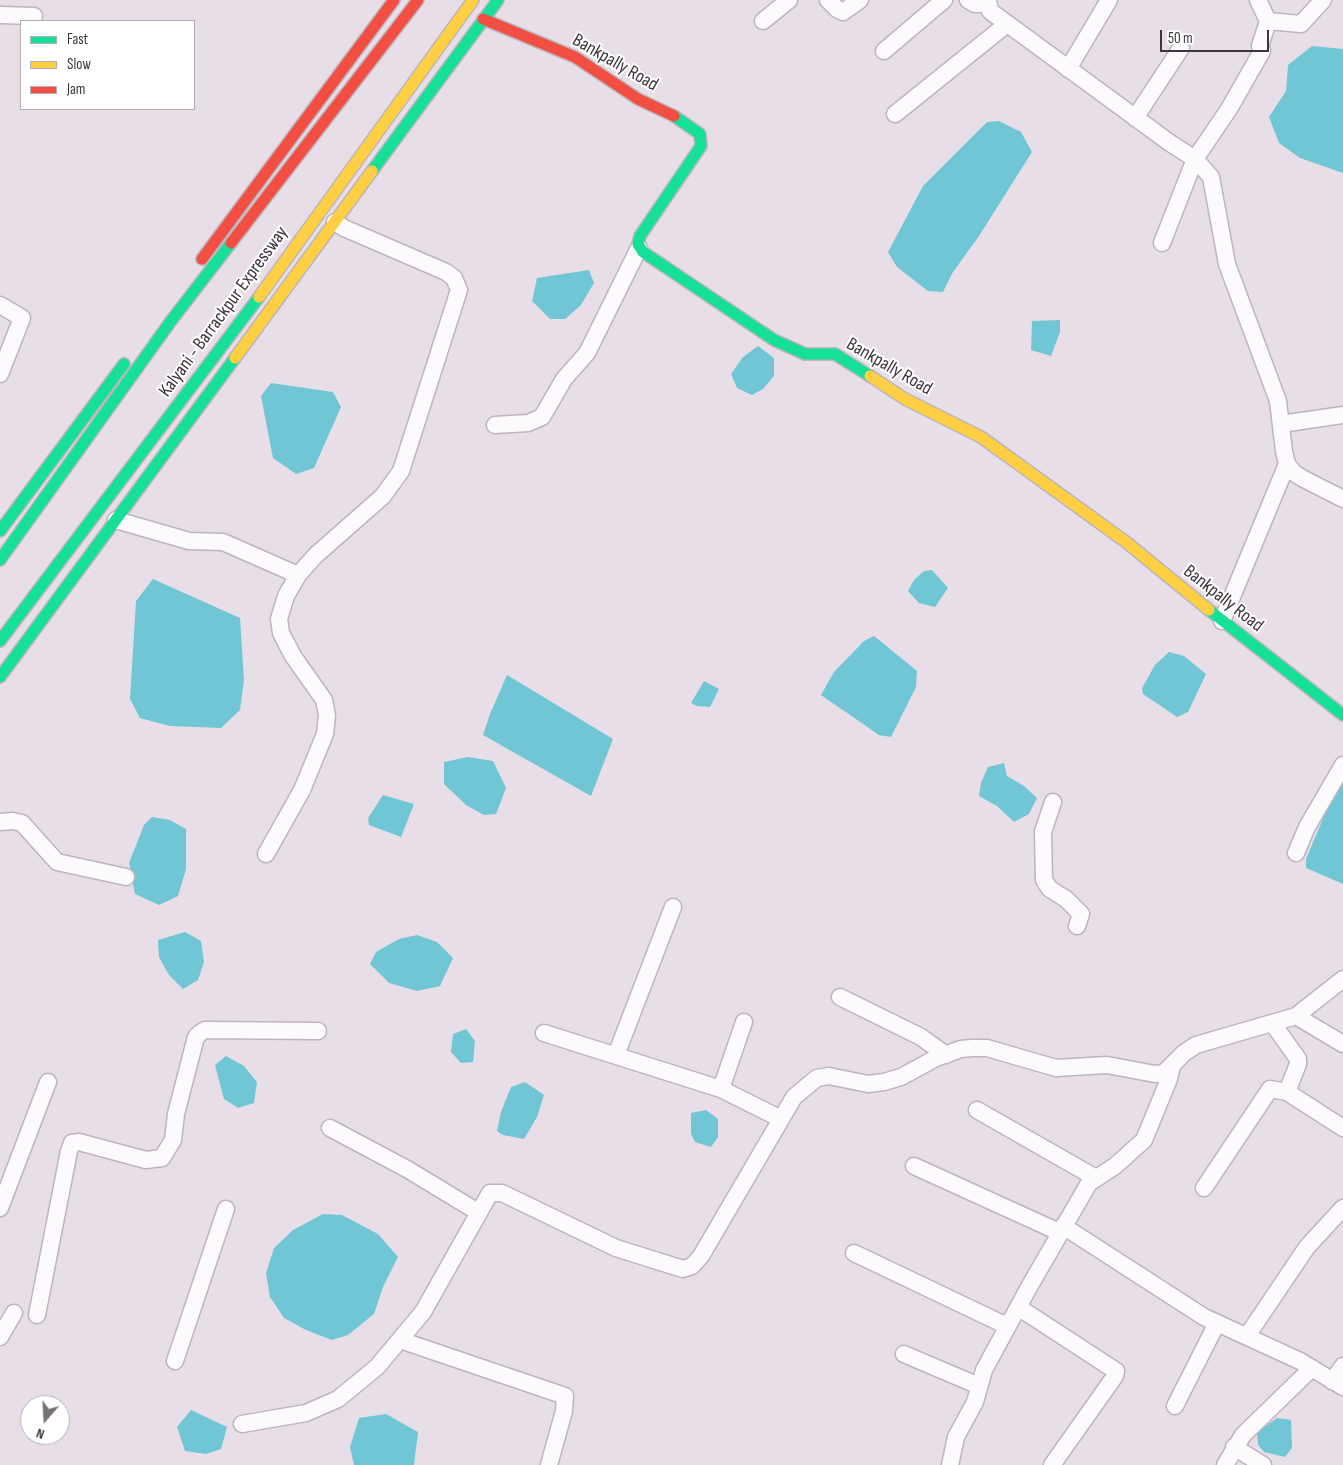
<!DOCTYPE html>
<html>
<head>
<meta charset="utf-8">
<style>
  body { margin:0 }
  #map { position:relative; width:1343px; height:1465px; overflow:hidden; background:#e8dee8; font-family:"Sofia Sans Condensed",sans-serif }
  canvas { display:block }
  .legend { position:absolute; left:20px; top:20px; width:175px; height:90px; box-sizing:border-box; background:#fff; border:1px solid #b1afb1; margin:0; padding:6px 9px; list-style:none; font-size:15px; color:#3d363d }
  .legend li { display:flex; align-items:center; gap:10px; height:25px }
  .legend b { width:25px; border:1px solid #b1afb1 }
  .north { position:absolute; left:20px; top:1395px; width:50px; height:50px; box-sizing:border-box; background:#fff; border:1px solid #b1afb1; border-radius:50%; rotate:199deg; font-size:14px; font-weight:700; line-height:20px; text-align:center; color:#3d363d }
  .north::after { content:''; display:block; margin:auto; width:18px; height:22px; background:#797179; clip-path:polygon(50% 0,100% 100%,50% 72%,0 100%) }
  .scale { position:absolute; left:1160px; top:30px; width:109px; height:22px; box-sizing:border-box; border:2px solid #3d363d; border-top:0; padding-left:6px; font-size:15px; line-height:18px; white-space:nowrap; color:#3d363d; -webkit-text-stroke:4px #fff; paint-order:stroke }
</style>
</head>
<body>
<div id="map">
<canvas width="1343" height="1465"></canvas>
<ul class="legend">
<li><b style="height:6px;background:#16e098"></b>Fast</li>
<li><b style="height:6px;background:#ffcf43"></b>Slow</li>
<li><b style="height:6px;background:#f24e42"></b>Jam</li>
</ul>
<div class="north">N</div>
<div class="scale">50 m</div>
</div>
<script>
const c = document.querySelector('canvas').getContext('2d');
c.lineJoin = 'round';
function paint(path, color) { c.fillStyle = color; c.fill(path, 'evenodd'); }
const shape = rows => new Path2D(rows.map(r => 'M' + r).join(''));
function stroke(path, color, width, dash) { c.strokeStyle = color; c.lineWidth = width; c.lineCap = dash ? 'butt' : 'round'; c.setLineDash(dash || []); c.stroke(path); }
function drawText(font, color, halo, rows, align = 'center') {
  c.font = font + ' "Sofia Sans Condensed",sans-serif'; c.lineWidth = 4; c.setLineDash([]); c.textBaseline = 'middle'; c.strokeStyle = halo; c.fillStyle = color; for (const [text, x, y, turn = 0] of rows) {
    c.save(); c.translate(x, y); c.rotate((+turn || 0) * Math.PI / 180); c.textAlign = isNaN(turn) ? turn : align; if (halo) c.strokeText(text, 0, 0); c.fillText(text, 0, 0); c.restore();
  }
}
paint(shape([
  [1312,46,1343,49,1343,173,1300,158,1279,143,1269,117,1286,91,1288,65],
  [999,121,1021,132,1032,152,979,236,953,272,943,292,928,291,897,267,888,252,923,186,987,122],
  [589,270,594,283,581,305,565,319,550,319,532,301,537,278],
  [1060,320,1060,332,1051,356,1031,350,1032,321],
  [758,346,774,358,774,376,763,389,752,395,737,388,731,374,743,357],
  [271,383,333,392,341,407,314,468,296,474,273,458,261,396],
  [932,570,948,588,935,607,919,603,908,591,914,580,924,571],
  [153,579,240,618,244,680,240,710,221,728,170,726,140,718,130,699,136,601],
  [874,636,917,671,916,687,891,737,879,735,821,695,834,672,864,641],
  [1169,652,1184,656,1206,674,1188,712,1177,717,1143,694,1142,688,1155,665],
  [507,675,613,739,591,796,483,735,490,714],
  [704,681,719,689,710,707,697,706,691,703],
  [468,757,493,761,506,788,496,814,484,815,466,805,444,784,444,762],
  [1004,763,1007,776,1024,786,1037,798,1029,814,1014,822,997,806,979,796,981,783,988,767],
  [1343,782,1343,884,1306,868,1306,859,1333,795],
  [383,795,414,804,401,837,369,825,368,818],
  [152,817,170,820,186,829,186,869,178,896,159,905,135,894,129,863,144,825],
  [185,932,201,941,204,962,198,980,183,989,169,975,159,957,158,940],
  [417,935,437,942,453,958,440,986,417,991,389,983,370,964,376,952,399,939],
  [466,1029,475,1041,473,1062,461,1063,451,1052,453,1034],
  [226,1056,244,1066,257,1082,254,1103,238,1108,224,1099,215,1065],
  [525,1082,544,1095,537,1117,524,1139,503,1135,497,1131,501,1112,511,1087],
  [706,1110,718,1119,718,1137,711,1147,695,1142,691,1134,691,1113],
  [323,1214,342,1215,378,1234,398,1257,383,1287,374,1314,348,1335,332,1340,306,1330,284,1318,270,1297,266,1273,274,1248,293,1230],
  [191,1410,227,1427,221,1449,206,1454,185,1451,177,1427],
  [386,1414,418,1432,414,1465,354,1465,350,1447,359,1418],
  [1277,1418,1291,1420,1292,1448,1285,1457,1264,1452,1258,1445,1257,1432]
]), '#70c6d4');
const street = shape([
  [828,0,837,9,843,12,860,0],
  [968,0,975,4,988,4],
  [988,0,990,11,1170,143,1195,159,1211,177,1227,264,1278,401,1284,451,1287,464,1294,473,1302,478,1343,499],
  [1258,0,1268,21],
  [0,15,34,16],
  [763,21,789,0],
  [884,51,944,0],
  [1068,69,1109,0],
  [895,114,1007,24],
  [1135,118,1181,48],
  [1162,243,1195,159,1229,109,1262,51,1260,46,1268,21,1301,24,1323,0],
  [0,305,22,318,0,374],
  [1281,424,1343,415],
  [495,425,528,423,542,417,564,379,587,353,639,248],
  [116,520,189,541,223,542,298,575],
  [1222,621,1287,464],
  [1053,802,1043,832,1044,880,1050,889,1066,899,1081,914,1077,926],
  [0,822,13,821,22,823,57,862,126,877],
  [1296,853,1307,827,1343,765],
  [266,854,302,790,325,734,327,715,324,700,293,656,281,633,279,619,286,596,298,575,316,555,383,496,401,471,459,290,454,278,446,272,344,228,335,222],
  [840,997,921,1037,946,1055],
  [1296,1016,1343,1044],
  [1273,1024,1298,1059,1298,1064,1287,1092,1343,1128],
  [544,1033,721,1089,781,1119],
  [616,1055,673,907],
  [721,1089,744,1022],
  [977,1110,1096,1178],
  [330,1128,407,1169,478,1212],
  [914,1166,1059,1232],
  [1204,1188,1270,1089,1287,1092],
  [0,1208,48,1082],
  [1063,1226,1204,1317,1300,1361,1343,1387],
  [854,1253,1007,1326],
  [1018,1307,1116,1371,1115,1376,1052,1465],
  [37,1315,69,1151,72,1143,79,1142,146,1160,162,1158,173,1140,176,1114,196,1037,200,1033,205,1030,318,1031],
  [1247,1336,1307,1247,1343,1208],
  [0,1337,14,1313],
  [400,1340,565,1396,564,1411,549,1465],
  [904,1354,979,1386],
  [175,1361,226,1209],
  [1332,1381,1343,1366],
  [1175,1406,1217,1323],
  [242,1424,306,1413,338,1399,377,1367,423,1312,490,1193,502,1193,616,1248,683,1269,692,1266,701,1256,794,1097,817,1078,829,1076,868,1084,884,1082,901,1077,936,1058,961,1049,972,1048,987,1048,1056,1068,1107,1065,1155,1074,1164,1073,1184,1053,1196,1045,1296,1016,1343,979],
  [1234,1447,1263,1465],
  [950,1465,956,1437,975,1402,984,1370,1028,1289,1089,1183,1115,1166,1144,1140,1169,1079,1172,1066],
  [1225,1465,1243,1435,1312,1368]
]);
const fast = shape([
  [674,116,700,134,701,146,640,236,638,244,643,252,774,340,805,354,835,354,870,376],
  [372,171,498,0],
  [0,531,124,364],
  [0,560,171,321,231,243],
  [1209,610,1343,715],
  [0,641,259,297],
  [0,677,235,358]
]);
const slow = shape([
  [259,297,473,0],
  [235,358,372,171],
  [870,376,905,399,981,437,1126,542,1209,610]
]);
const jam = shape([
  [483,19,575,57,638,99,674,116],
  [231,243,418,0],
  [202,259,394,0]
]);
stroke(street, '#bdb5bd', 19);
stroke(fast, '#bdb5bd', 14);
stroke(slow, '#bdb5bd', 14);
stroke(jam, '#bdb5bd', 14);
stroke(street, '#fcfafc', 16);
stroke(fast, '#16e098', 11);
stroke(slow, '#ffcf43', 11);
stroke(jam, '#f24e42', 11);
drawText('19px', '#3d363d', '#fff', [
  ["Bankpally Road",615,63,30],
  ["Kalyani - Barrackpur Expressway",224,312,-54],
  ["Bankpally Road",889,367,30],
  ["Bankpally Road",1223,599,38]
]);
</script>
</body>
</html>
